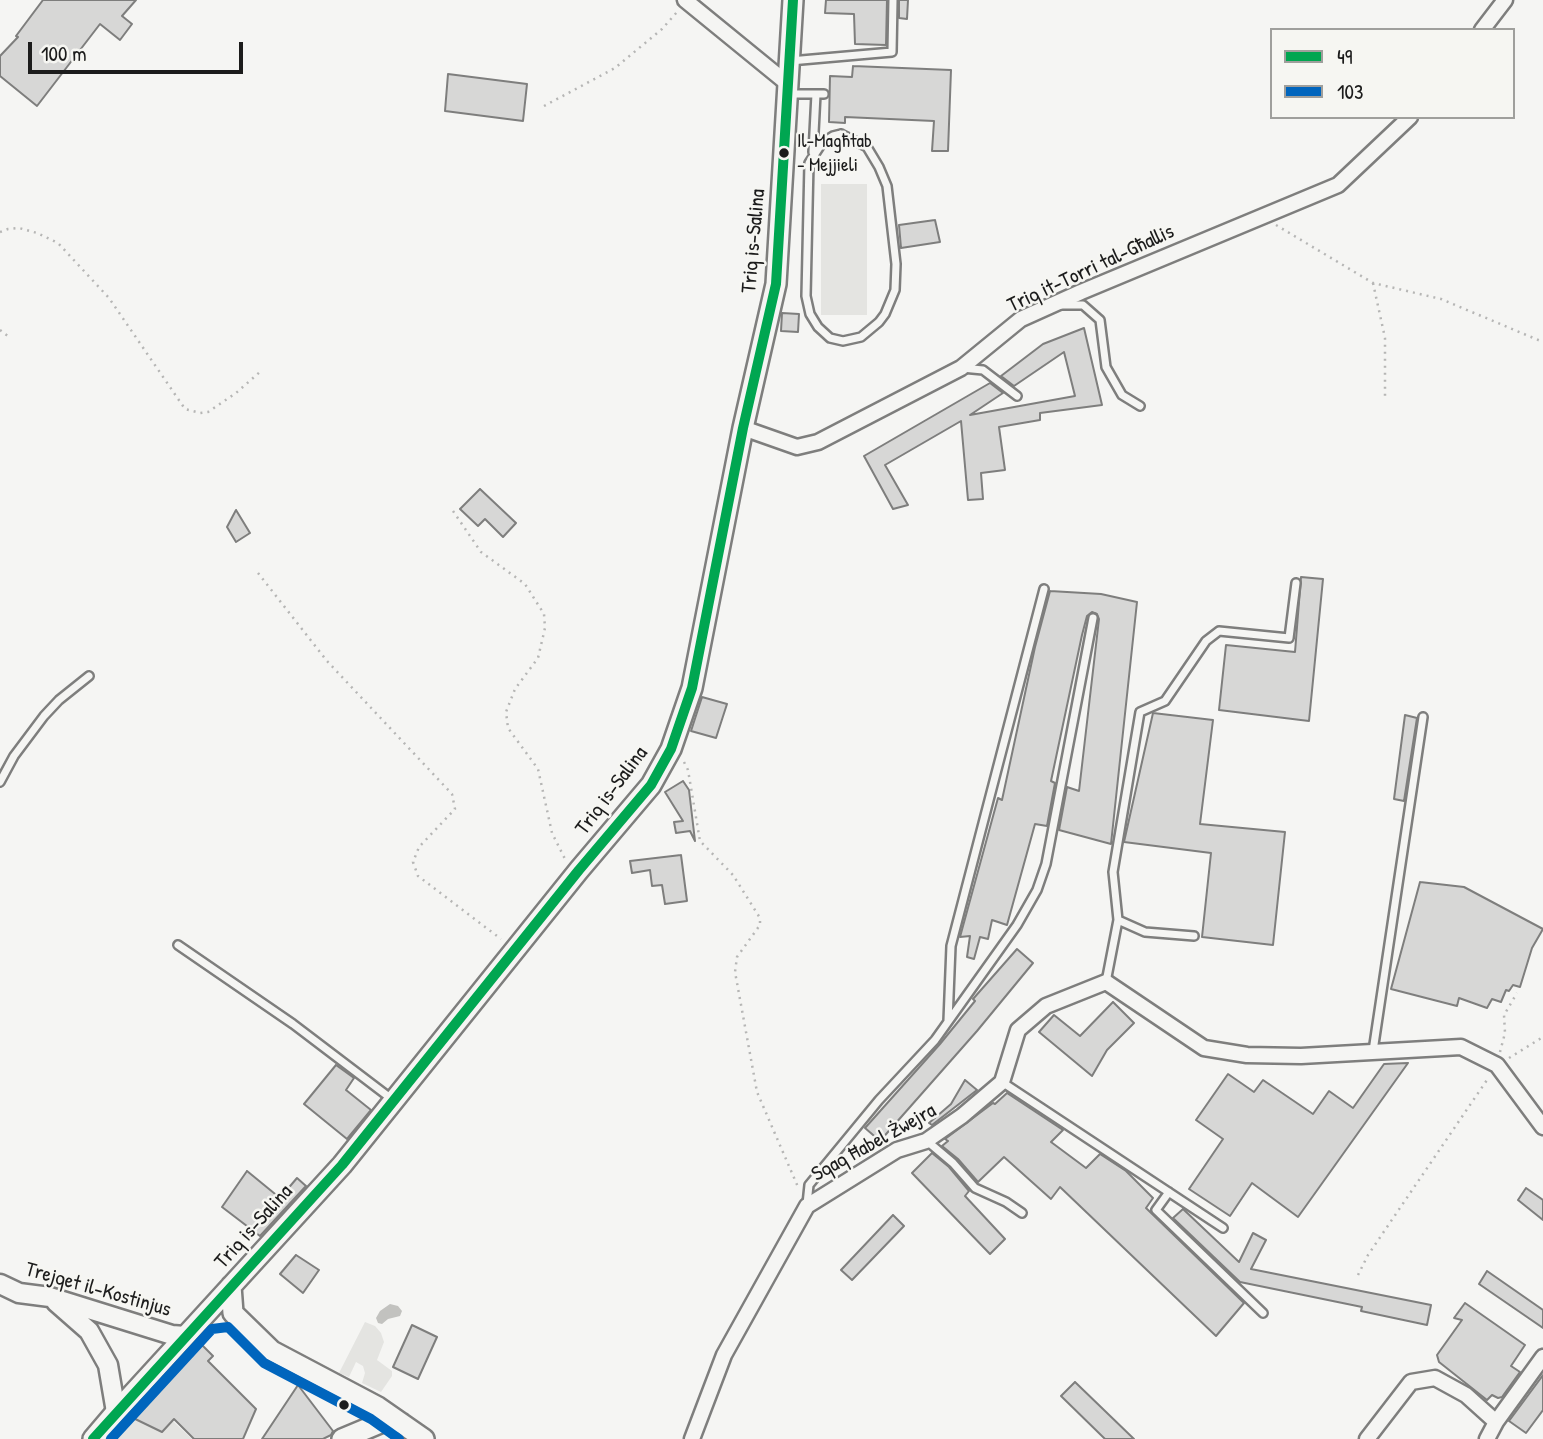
<!DOCTYPE html>
<html>
<head>
<meta charset="utf-8">
<style>
  body { margin:0 }
  #map { position:relative; width:1543px; height:1439px; overflow:hidden; background:#f5f5f3; font-family:"Patrick Hand",sans-serif }
  canvas { display:block }
  .legend { position:absolute; left:1270px; top:28px; width:245px; height:91px; box-sizing:border-box; background:#f6f6f2; border:2px solid #9f9f9c; margin:0; padding:9px 12px; list-style:none; font-size:21px; color:#1c1c1c }
  .legend li { display:flex; align-items:center; gap:14px; height:35px }
  .legend b { width:35px; border:2px solid #9f9f9c }
  .scale { position:absolute; left:28px; top:42px; width:215px; height:32px; box-sizing:border-box; border:4px solid #1c1c1c; border-top:0; padding-left:9px; font-size:21px; line-height:24px; white-space:nowrap; color:#1c1c1c; -webkit-text-stroke:5px #f6f6f2; paint-order:stroke }
</style>
</head>
<body>
<div id="map">
<canvas width="1543" height="1439"></canvas>
<ul class="legend">
<li><b style="height:9px;background:#00a651"></b>49</li>
<li><b style="height:9px;background:#0065bd"></b>103</li>
</ul>
<div class="scale">100 m</div>
</div>
<script>
const c = document.querySelector('canvas').getContext('2d');
c.lineJoin = 'round';
function paint(path, color) { c.fillStyle = color; c.fill(path, 'evenodd'); }
const shape = rows => new Path2D(rows.map(r => 'M' + r).join(''));
function stroke(path, color, width, dash) { c.strokeStyle = color; c.lineWidth = width; c.lineCap = dash ? 'butt' : 'round'; c.setLineDash(dash || []); c.stroke(path); }
function drawText(font, color, halo, rows, align = 'center') {
  c.font = font + ' "Patrick Hand",sans-serif'; c.lineWidth = 5; c.setLineDash([]); c.textBaseline = 'middle'; c.strokeStyle = halo; c.fillStyle = color; for (const [text, x, y, turn = 0] of rows) {
    c.save(); c.translate(x, y); c.rotate((+turn || 0) * Math.PI / 180); c.textAlign = isNaN(turn) ? turn : align; if (halo) c.strokeText(text, 0, 0); c.fillText(text, 0, 0); c.restore();
  }
}
paint(shape([
  [821,184,867,184,867,315,821,315],
  [365,1322,375,1326,381,1333,384,1342,377,1360,392,1371,392,1376,381,1392,362,1383,365,1373,363,1366,356,1362,349,1377,339,1373],
  [143,1393,192,1439,104,1439]
]), '#e4e4e1');
paint(shape([
  [390,1304,398,1306,402,1311,400,1316,388,1319,382,1324,378,1323,376,1318,380,1311]
]), '#c2c2bf');
const building = shape([
  [43,0,136,0,122,16,132,24,120,40,100,24,37,106,0,76,0,56,18,37,16,36,43,0],
  [826,0,887,0,886,45,855,44,854,14,825,13,826,0],
  [899,0,908,0,907,19,899,18,899,0],
  [853,66,951,70,948,151,932,151,934,121,845,117,845,123,829,122,830,76,852,77,853,66],
  [448,74,527,84,523,121,445,111,448,74],
  [935,220,940,242,901,248,899,225,935,220],
  [782,313,799,314,798,332,781,331,782,313],
  [1084,328,1102,405,1040,413,1040,420,999,427,1005,470,981,473,983,499,968,500,961,421,885,465,908,505,893,509,864,456,990,383,1003,393,970,415,1075,396,1064,352,1014,386,1001,376,1043,344,1084,328],
  [480,489,516,523,503,537,485,519,478,526,460,509,480,489],
  [236,510,250,533,236,542,227,527,236,510],
  [1301,577,1323,579,1309,721,1219,710,1226,645,1295,652,1301,577],
  [1050,591,1101,594,1137,602,1111,844,1059,830,1067,787,1079,791,1099,619,1097,614,1092,612,1087,616,1082,635,1051,781,1055,783,1047,826,1035,824,1007,925,992,920,988,939,980,937,974,959,967,957,970,936,960,937,998,798,1002,800,1035,647,1050,591],
  [702,697,727,704,716,738,691,731,702,697],
  [1153,713,1213,720,1200,824,1285,832,1273,945,1202,937,1211,853,1124,842,1153,713],
  [1405,715,1417,718,1404,801,1394,799,1405,715],
  [683,781,689,790,695,841,690,831,676,833,674,822,683,821,665,792,683,781],
  [681,855,687,901,665,904,662,885,652,886,650,870,632,873,630,861,681,855],
  [1420,882,1464,887,1543,929,1532,948,1520,987,1513,985,1509,991,1506,990,1501,1002,1492,999,1487,1008,1459,998,1457,1006,1391,989,1420,882],
  [1017,949,1033,963,977,1031,880,1141,865,1128,940,1044,975,1001,973,999,1017,949],
  [1113,1002,1134,1023,1107,1050,1092,1076,1039,1032,1054,1015,1080,1036,1113,1002],
  [1408,1063,1298,1217,1252,1183,1230,1216,1189,1189,1223,1139,1196,1120,1228,1074,1254,1092,1263,1080,1313,1114,1329,1091,1353,1108,1384,1064,1408,1063],
  [336,1065,354,1078,346,1090,371,1110,347,1139,304,1104,336,1065],
  [965,1080,977,1090,932,1125,929,1123,951,1104,965,1080],
  [1007,1093,1063,1130,1051,1142,1086,1168,1100,1154,1126,1171,1153,1198,1146,1208,1244,1303,1216,1336,1060,1187,1051,1199,1004,1157,978,1182,958,1159,942,1146,948,1141,945,1139,993,1103,995,1104,1007,1093],
  [932,1153,949,1167,969,1191,965,1196,1005,1239,990,1254,912,1173,932,1153],
  [247,1171,280,1198,297,1178,306,1186,260,1236,222,1207,247,1171],
  [1526,1188,1543,1200,1543,1220,1518,1200,1526,1188],
  [1183,1209,1239,1262,1253,1233,1266,1240,1251,1269,1431,1305,1427,1325,1361,1311,1362,1307,1240,1282,1173,1218,1183,1209],
  [893,1215,904,1226,852,1280,841,1270,893,1215],
  [296,1255,319,1270,303,1293,280,1274,296,1255],
  [1487,1271,1543,1310,1543,1328,1479,1284,1487,1271],
  [1465,1303,1525,1345,1511,1366,1520,1372,1502,1397,1498,1398,1492,1395,1487,1400,1439,1362,1437,1355,1462,1320,1454,1318,1465,1303],
  [412,1325,437,1337,418,1379,393,1367,412,1325],
  [200,1343,213,1356,208,1361,256,1409,243,1439,194,1439,174,1419,162,1432,129,1416,200,1343],
  [1543,1375,1543,1410,1526,1433,1509,1421,1543,1375],
  [1075,1382,1134,1439,1105,1439,1061,1396,1075,1382],
  [298,1385,333,1431,331,1435,323,1439,262,1439,298,1385]
]);
paint(building, '#d7d7d6');
stroke(building, '#7e7e7d', 2);
const service = shape([
  [790,61,892,52,893,0],
  [788,94,824,94],
  [841,134,867,147,879,167,887,186,896,264,895,290,885,314,879,322,861,337,843,341,830,338,818,327,810,314,806,296,809,163,822,143,833,136,841,134],
  [813,152,816,94],
  [1060,305,1083,305,1100,320,1106,367,1122,395,1140,406],
  [962,368,983,370,1017,396],
  [0,782,14,756,44,716,59,700,89,676],
  [1118,920,1145,932,1194,936],
  [178,945,293,1024,393,1100],
  [1106,982,1118,920,1113,872,1140,712,1165,701,1206,641,1219,631,1289,638,1296,583],
  [948,1021,951,946,1044,589],
  [1373,1051,1423,717],
  [1002,1082,1223,1228],
  [927,1141,953,1163,975,1188,1006,1202,1022,1213],
  [1169,1192,1156,1210,1263,1313],
  [807,1204,809,1185,879,1100,935,1040,1017,925,1037,890,1046,864,1093,618]
]);
const minor = shape([
  [685,0,788,84],
  [1482,30,1505,0],
  [743,428,797,447,818,442,961,368,1021,319,1081,292,1338,185,1410,117],
  [692,1439,724,1355,807,1206,897,1150,926,1141,962,1116,1002,1082,1018,1030,1046,1006,1106,982,1204,1048,1247,1055,1301,1056,1461,1047,1497,1065,1543,1127],
  [1367,1439,1411,1382,1435,1378,1466,1395,1496,1422],
  [1487,1439,1496,1422,1543,1357]
]);
const tertiary = shape([
  [0,1284,19,1293,50,1297,172,1335,185,1336],
  [56,1302,89,1331,108,1365,116,1412]
]);
const secondary = shape([
  [231,1286,233,1313,272,1351,378,1407,424,1439],
  [93,1439,116,1412,342,1165,579,870,651,785,671,749,692,688,743,428,776,284,793,0],
  [342,1439,385,1421,401,1423]
]);
stroke(service, '#7e7e7d', 12);
stroke(minor, '#7e7e7d', 19);
stroke(tertiary, '#7e7e7d', 23);
stroke(secondary, '#7e7e7d', 24);
stroke(shape([
  [544,106,615,68,662,29,677,12],
  [1276,225,1373,283,1441,299,1543,342],
  [0,232,8,229,19,228,37,233,58,243,109,298,185,409,200,413,208,412,236,393,261,371],
  [1373,283,1385,338,1385,400],
  [0,330,9,337],
  [453,511,481,552,525,584,544,614,545,628,538,658,515,689,506,712,508,728,538,769,552,833,565,859],
  [258,573,327,661,452,794,455,809,419,847,413,862,418,876,501,939],
  [684,762,688,770,700,841,733,875,760,918,760,925,737,957,735,972,757,1092,798,1187],
  [1500,1052,1505,1033,1504,1015,1517,993],
  [1509,1058,1543,1037],
  [1358,1275,1368,1255,1489,1077]
]), '#b6b6b5', 2.5, [2, 5]);
stroke(service, '#f5f5f3', 7);
stroke(minor, '#f5f5f3', 14);
stroke(tertiary, '#f5f5f3', 18);
stroke(secondary, '#f5f5f3', 19);
stroke(shape([
  [93,1439,342,1165,579,870,651,785,671,749,692,688,743,428,776,284,793,0]
]), '#00a651', 10);
stroke(shape([
  [111,1439,212,1329,228,1327,264,1363,371,1419,399,1439]
]), '#0065bd', 10);
for (const [x, y, r, color] of [
  [784,153,6,"#1c1c1c"],
  [344,1405,6,"#1c1c1c"]
]) { const dot = new Path2D(); dot.arc(x, y, r, 0, 2 * Math.PI); c.fillStyle = color; c.fill(dot); stroke(dot, '#f6f6f2', 2.5); }
drawText('19px', '#1c1c1c', '#f6f6f2', [
  ["Il-Magħtab",797,142],
  ["- Mejjieli",797,166]
], 'left');
drawText('21px', '#1c1c1c', '#f6f6f2', [
  ["Triq is-Salina",754,241,-85],
  ["Triq it-Torri tal-Għallis",1091,269,-25],
  ["Triq is-Salina",612,791,-53],
  ["Sqaq Ħabel Żwejra",874,1143,-29],
  ["Triq is-Salina",254,1227,-48],
  ["Trejqet il-Kostinjus",98,1290,16]
]);
</script>
</body>
</html>
